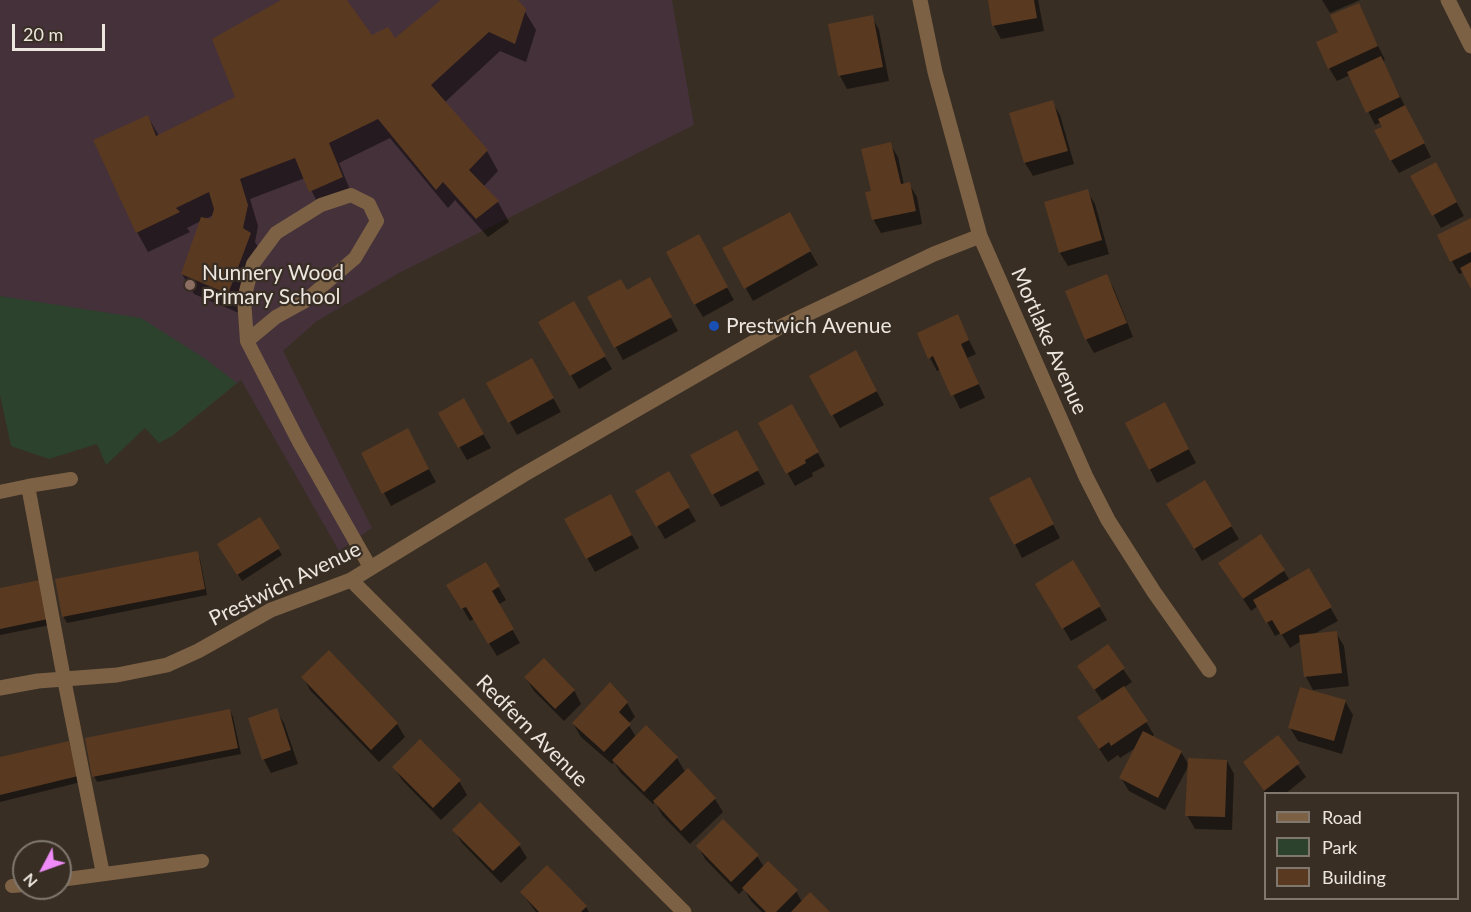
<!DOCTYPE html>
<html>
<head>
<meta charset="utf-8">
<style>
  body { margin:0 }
  #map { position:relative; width:1471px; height:912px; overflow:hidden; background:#382e24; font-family:Lato,sans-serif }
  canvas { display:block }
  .legend { position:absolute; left:1264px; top:792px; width:195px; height:108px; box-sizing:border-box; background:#382e24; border:2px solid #80786f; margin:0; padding:8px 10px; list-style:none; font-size:18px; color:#ece6df }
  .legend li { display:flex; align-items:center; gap:12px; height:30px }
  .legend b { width:30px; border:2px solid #80786f }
  .north { position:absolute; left:12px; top:840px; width:60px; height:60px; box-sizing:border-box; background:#382e24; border:2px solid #80786f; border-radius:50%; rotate:229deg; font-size:16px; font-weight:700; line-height:24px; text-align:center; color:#ece6df }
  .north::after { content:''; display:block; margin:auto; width:21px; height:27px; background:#ef8bf7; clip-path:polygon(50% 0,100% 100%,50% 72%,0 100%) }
  .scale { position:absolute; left:12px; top:24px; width:93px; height:27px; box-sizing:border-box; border:3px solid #ece6df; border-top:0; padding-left:8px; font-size:18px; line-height:21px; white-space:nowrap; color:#ece6df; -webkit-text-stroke:4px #382e24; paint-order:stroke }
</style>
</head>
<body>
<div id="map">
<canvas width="1471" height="912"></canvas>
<ul class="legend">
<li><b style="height:8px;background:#7c6145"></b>Road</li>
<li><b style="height:16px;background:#2c422d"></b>Park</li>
<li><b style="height:16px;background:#5a3921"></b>Building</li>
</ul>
<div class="north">N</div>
<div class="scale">20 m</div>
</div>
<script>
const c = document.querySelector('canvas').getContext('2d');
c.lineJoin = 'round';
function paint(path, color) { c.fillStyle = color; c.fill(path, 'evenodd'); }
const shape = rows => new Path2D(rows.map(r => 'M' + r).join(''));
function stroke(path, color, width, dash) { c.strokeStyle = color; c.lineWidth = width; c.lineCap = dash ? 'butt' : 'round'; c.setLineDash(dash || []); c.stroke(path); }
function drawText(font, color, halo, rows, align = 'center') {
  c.font = font + ' Lato,sans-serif'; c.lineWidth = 4.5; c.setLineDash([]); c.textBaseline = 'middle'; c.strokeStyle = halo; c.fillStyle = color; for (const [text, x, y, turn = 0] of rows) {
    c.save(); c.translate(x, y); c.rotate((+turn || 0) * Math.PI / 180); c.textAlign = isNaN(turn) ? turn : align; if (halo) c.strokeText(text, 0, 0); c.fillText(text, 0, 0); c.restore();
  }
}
paint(shape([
  [0,0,672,0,694,125,399,273,317,321,283,351,372,528,339,551,241,380,172,436,19,300,0,296]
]), '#44313a');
paint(shape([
  [0,296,141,318,204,358,237,383,172,436,159,443,145,428,106,465,97,444,49,459,11,446,0,395]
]), '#2c422d');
paint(shape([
  [284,0,345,0,371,36,395,41,443,0,516,0,524,10,536,30,526,62,500,51,445,102,487,151,498,171,483,187,498,202,509,222,488,237,455,200,448,208,390,138,339,163,353,197,322,211,305,178,250,199,258,226,255,242,262,254,239,313,194,294,182,274,201,221,187,228,190,232,148,252,137,232,148,117,159,136,237,98],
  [214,215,212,221,205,219],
  [989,0,1038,0,1044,31,1001,39,994,26],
  [1322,0,1360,0,1330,13],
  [1358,5,1385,60,1382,61,1431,157,1399,173,1391,160,1384,127,1381,122,1375,125,1350,75,1337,81,1329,68,1340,33],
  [872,17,879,30,889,81,847,89,840,76],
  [1052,102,1060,115,1074,164,1033,176,1025,163,1011,114],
  [890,144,898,157,904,185,909,184,917,197,922,224,881,233,873,219,872,192],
  [1412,177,1443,177,1464,216,1441,228],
  [1087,191,1095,204,1109,254,1068,266,1060,253],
  [789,214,818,265,753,301,724,249],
  [1471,220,1471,286,1464,272,1459,274,1452,261],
  [698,236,734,300,703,317,695,304],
  [1106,276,1114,289,1133,337,1094,353,1086,339],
  [626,292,657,293,678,331,623,360,589,298],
  [573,303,612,369,579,389,540,322],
  [957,316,976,354,967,358,985,398,960,409,941,369,937,371,930,358],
  [532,360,561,412,517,435,488,383],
  [863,366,884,405,840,428,811,376],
  [464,400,491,448,467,460,440,413],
  [1172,418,1196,463,1157,483,1127,424],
  [799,419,825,466,812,473,813,476,795,486,760,424],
  [407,430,436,482,391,506,384,493],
  [744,445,765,484,721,507,713,494],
  [668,473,696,521,665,539,637,491],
  [1204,482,1239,539,1202,561,1168,504],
  [1037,493,1060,538,1022,558,1015,544],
  [618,509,639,548,595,572,566,520],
  [259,519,282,555,242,581,219,544],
  [197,553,200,559,207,595,67,623,63,616],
  [1073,562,1107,620,1071,641,1037,584],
  [485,564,506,600,498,605,520,643,497,656,474,619,470,621,449,585],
  [1309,570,1338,621,1312,635,1336,633,1344,646,1349,686,1313,690,1306,677,1301,641,1290,648,1281,633,1275,636,1258,606,1251,611,1228,576,1284,571,1290,581],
  [39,582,50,625,0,635,0,589],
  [1107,646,1132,682,1123,688,1146,722,1154,735,1152,737,1181,752,1189,765,1165,810,1129,791,1121,778,1137,747,1120,758,1118,755,1108,762,1087,731,1103,702,1079,666],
  [329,652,397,724,405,737,379,762,310,690,303,677],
  [526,678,574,690,581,704,564,721,534,691],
  [610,685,627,703,635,717,628,724,636,737,646,728,677,758,685,772,715,799,723,812,690,844,662,815,655,802,653,804,621,773,614,762,612,764,581,737,573,723],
  [1345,701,1353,715,1342,754,1298,741,1290,728],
  [230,710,233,717,241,754,97,782,94,776],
  [276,710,284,723,298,764,271,773,264,760,250,719],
  [1278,737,1306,777,1285,794,1266,794,1245,763],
  [69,742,72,749,81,782,0,802,0,759],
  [1227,761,1234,774,1232,830,1195,829,1187,815],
  [394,767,459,781,467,795,441,820,402,780],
  [454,830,519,845,527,858,501,883,462,843],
  [698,846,757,856,764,867,796,891,802,902,828,912,762,912,751,901,744,889,739,894,705,859],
  [521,892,586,907,589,912,536,912]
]), '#0007');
paint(shape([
  [281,0,347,0,372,35,388,27,395,38,441,0,518,0,526,9,515,44,489,32,431,85,488,150,469,170,499,201,476,219,443,182,436,190,378,119,329,143,343,177,309,192,295,158,240,179,248,205,243,228,251,233,228,294,181,274,201,217,211,219,214,209,209,192,176,208,180,212,136,233,93,140,148,115,156,136,235,97,212,39],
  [988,0,1034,0,1037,18,992,26],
  [1359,3,1378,46,1328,69,1316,42,1338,32,1330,15],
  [873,15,883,67,838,76,828,24],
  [1381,56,1400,97,1366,113,1347,72],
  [1053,100,1068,151,1024,163,1009,113],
  [1405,105,1425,143,1390,161,1374,130,1382,127,1378,119],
  [891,142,901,184,910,182,916,211,872,220,865,192,871,191,861,149],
  [1436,162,1457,202,1432,216,1410,176],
  [1088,189,1102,240,1059,253,1044,202],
  [790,212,811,251,744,289,722,248],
  [1471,218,1471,252,1450,262,1437,235],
  [699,234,728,287,694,305,666,252],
  [1471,262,1471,289,1460,268],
  [1107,274,1127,323,1085,340,1065,291],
  [650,277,672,317,614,348,587,297,621,279,627,290],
  [574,301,606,356,570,376,538,322],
  [958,314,969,340,961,344,979,384,951,396,933,356,928,359,917,333],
  [856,350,877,391,831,416,809,376],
  [532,358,554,398,508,423,486,383],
  [464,398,484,434,458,448,438,413],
  [1165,402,1189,449,1149,470,1125,423],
  [792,404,819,452,805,460,806,463,786,474,758,423],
  [408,428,429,469,382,494,361,453],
  [737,430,759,470,712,495,690,455],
  [669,471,690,507,656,527,635,491],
  [1030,477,1054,524,1014,545,989,498],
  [1205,480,1232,526,1194,549,1166,504],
  [611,494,632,535,586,559,564,519],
  [260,517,280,548,237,575,217,544],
  [1261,534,1285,570,1243,599,1218,563],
  [198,551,205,589,62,617,55,579],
  [1073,560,1101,606,1062,629,1035,584],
  [486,562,500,586,492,591,514,629,488,644,466,607,461,609,446,585],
  [1309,568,1332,607,1281,635,1272,620,1266,623,1253,600],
  [40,580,48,619,0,629,0,588],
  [1337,631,1342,673,1304,677,1299,635],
  [1108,644,1125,668,1094,690,1077,666],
  [329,650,398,723,371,750,301,677],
  [544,658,575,690,555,709,524,677],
  [610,682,628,702,619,712,631,724,604,752,572,723],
  [1124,686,1148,721,1111,746,1109,742,1099,749,1077,717],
  [1300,687,1346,700,1334,741,1288,728],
  [277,708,291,750,262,760,248,718],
  [230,709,238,748,92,777,85,738],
  [646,725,678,757,644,792,612,760],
  [1143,731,1182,751,1158,798,1119,778],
  [1278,735,1300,763,1264,791,1243,762],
  [420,739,461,780,433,808,392,767],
  [69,741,78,776,0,795,0,757],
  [1188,758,1227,760,1225,817,1185,816],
  [688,768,716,798,681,831,653,801],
  [480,802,521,844,493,871,452,830],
  [723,819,759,855,731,882,696,846],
  [768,861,798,890,776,912,766,912,742,888],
  [547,865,587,906,581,912,539,912,520,892],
  [810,892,830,912,791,912]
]), '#5a3921');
stroke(shape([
  [247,341,276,317,305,301,355,258,377,221,369,204,351,195,321,205,276,233,253,264,244,299,247,341,299,442,370,567],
  [28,486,71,479],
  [0,492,28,486,64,679,103,874],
  [60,880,202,861],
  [12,886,24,885]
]), '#7c6145', 14);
stroke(shape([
  [920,0,935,72,980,236,1086,477,1108,520,1154,592,1209,670],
  [1448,0,1471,46],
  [351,580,684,912],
  [0,688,38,681,117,675,167,665,198,651,271,610,351,580,523,475,780,327,934,254,980,236]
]), '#7c6145', 15);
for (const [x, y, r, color] of [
  [190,285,6,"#8d6e63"],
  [714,326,6,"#1a4fb4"]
]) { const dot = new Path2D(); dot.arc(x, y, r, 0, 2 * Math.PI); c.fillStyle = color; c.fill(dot); stroke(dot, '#382e24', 2); }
drawText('21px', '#ece6df', '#382e24', [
  ["Nunnery Wood",202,273],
  ["Primary School",202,297],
  ["Prestwich Avenue",726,326]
], 'left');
drawText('21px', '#ece6df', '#382e24', [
  ["Mortlake Avenue",1049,341,66],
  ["Prestwich Avenue",285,584,-26],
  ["Redfern Avenue",532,731,45]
]);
</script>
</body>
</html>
